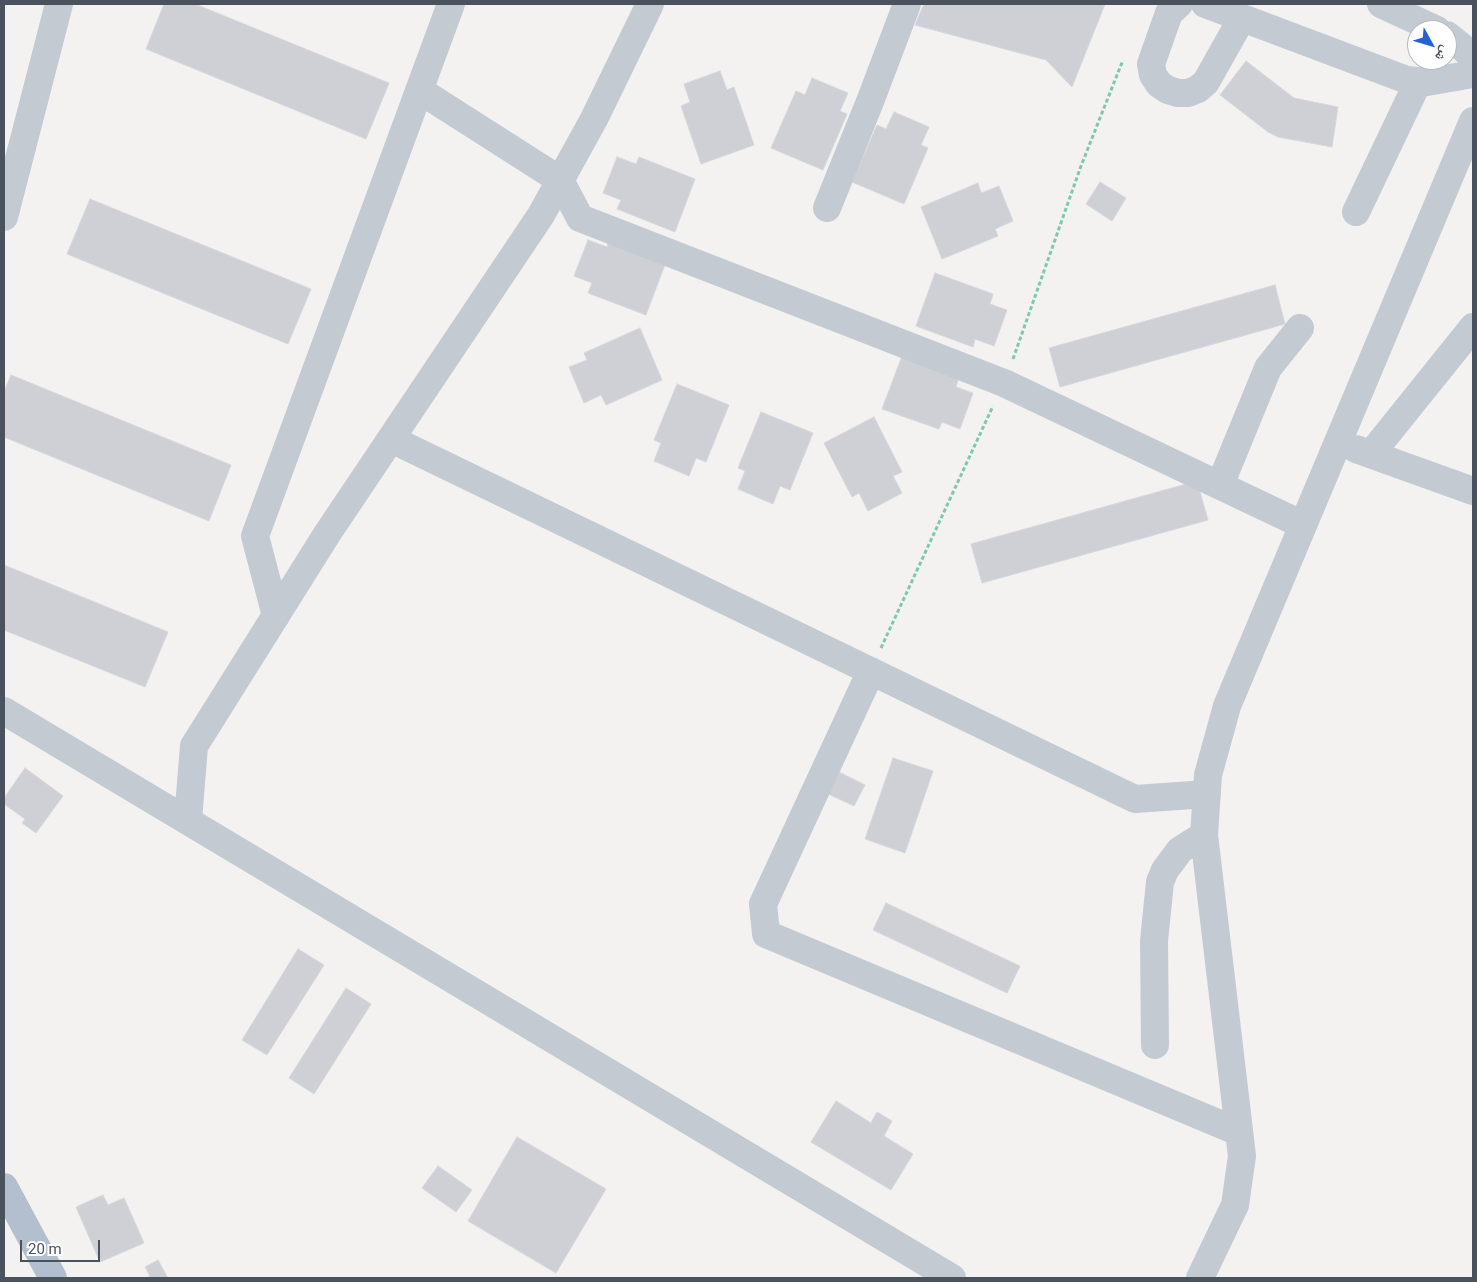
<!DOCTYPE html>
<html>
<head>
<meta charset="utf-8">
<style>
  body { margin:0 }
  #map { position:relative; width:1477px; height:1282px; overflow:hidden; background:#f3f2f1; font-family:Roboto,"Noto Naskh Arabic",sans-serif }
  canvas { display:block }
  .frame { position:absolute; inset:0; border:5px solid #4a525e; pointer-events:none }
  .north { position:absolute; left:1407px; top:20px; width:50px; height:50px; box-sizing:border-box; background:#fff; border:1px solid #b7babf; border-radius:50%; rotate:129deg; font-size:14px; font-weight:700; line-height:20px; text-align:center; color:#4a525e }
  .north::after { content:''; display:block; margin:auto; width:18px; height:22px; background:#2661d9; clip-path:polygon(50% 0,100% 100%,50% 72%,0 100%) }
  .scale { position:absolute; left:20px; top:1240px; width:80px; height:22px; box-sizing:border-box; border:2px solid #4a525e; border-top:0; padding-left:6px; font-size:15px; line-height:18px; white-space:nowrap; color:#4a525e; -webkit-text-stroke:4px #fff; paint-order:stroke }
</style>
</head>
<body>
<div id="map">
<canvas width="1477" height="1282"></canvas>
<div class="frame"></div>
<div class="north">ش</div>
<div class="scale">20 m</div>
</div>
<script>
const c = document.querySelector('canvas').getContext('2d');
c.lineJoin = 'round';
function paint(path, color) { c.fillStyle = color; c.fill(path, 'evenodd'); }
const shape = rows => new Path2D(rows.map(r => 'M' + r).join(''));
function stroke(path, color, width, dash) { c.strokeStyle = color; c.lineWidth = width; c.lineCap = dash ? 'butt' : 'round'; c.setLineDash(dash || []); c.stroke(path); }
const building = shape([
  [164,4,195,4,389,83,366,139,146,49,164,4],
  [924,4,1105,4,1072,87,1046,60,915,25,924,4],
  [1246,61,1294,98,1338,107,1332,147,1278,137,1268,132,1220,95,1246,61],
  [720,71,727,90,734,87,754,145,701,164,681,106,690,102,684,84,720,71],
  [812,78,848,93,840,111,847,114,823,170,771,148,796,91,805,95,812,78],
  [894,112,929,127,921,145,928,148,904,204,852,182,877,125,886,129,894,112],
  [617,157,636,164,639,157,695,179,675,232,617,209,621,200,603,193,617,157],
  [1100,182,1126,198,1112,221,1086,204,1100,182],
  [978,183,981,193,999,186,1013,221,995,229,998,236,942,259,921,207,978,183],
  [90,199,311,289,288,344,67,254,90,199],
  [588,240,607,247,609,240,666,262,646,315,588,293,592,283,574,276,588,240],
  [935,273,993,294,990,304,1007,310,994,346,975,339,973,347,916,326,935,273],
  [1275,285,1285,324,1060,387,1049,348,1275,285],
  [640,328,662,380,606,405,601,395,584,403,569,367,587,360,584,353,640,328],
  [902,356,959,377,956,387,973,393,960,429,942,422,939,429,882,409,902,356],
  [11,375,231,465,209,521,4,437,4,392,11,375],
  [677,384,729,405,706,462,696,458,689,476,654,461,661,443,654,440,677,384],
  [761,412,813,433,790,490,780,486,773,504,738,489,745,471,738,468,761,412],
  [874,417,902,472,893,476,902,493,868,511,859,493,852,497,824,443,874,417],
  [1197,481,1208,520,982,583,971,544,1197,481],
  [4,565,168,632,145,687,4,630,4,565],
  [893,758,933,771,905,853,865,839,893,758],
  [25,768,63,796,36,833,22,823,25,819,4,804,4,798,25,768],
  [837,771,865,785,854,806,826,793,837,771],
  [886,903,1020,966,1007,993,873,930,886,903],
  [298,949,324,965,267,1055,242,1040,298,949],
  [346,988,371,1004,314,1094,289,1078,346,988],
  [836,1101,871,1123,877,1112,892,1121,884,1136,913,1154,891,1190,811,1142,836,1101],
  [517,1137,606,1189,556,1273,468,1221,517,1137],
  [438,1166,472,1190,456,1212,422,1188,438,1166],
  [103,1195,108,1205,124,1198,144,1243,100,1262,76,1207,103,1195],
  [158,1260,168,1278,146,1278,150,1276,145,1267,158,1260]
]);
paint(building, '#cfd0d5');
stroke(building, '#d6d7dc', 1);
stroke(shape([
  [1013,359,1081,166,1123,60],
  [881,648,993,406]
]), '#7ec9ac', 3, [4, 2.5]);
stroke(shape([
  [1179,4,1169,13,1151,64,1153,75,1159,84,1168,90,1178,93,1188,93,1198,89,1206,82,1242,18],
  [1205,4,1407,80,1427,82,1473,74],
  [1381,4,1437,30],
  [1447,35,1468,52,1473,62],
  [419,90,560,180,580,218,1004,383,1303,525],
  [827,208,871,99,907,4],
  [1356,212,1418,82],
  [4,217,59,4],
  [391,439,1135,799,1207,794],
  [1356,449,1473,491],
  [1371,454,1473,327],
  [1220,485,1268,368,1300,328],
  [276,616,255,536,451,4],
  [871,671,763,904,766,934,1239,1132],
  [4,711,952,1278],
  [188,820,194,746,327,534,541,215,594,119,650,4],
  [1155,1045,1154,941,1160,882,1165,870,1180,850,1204,835],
  [1200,1278,1235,1205,1242,1156,1204,835,1208,775,1227,706,1473,121]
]), '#c3cad2', 28);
stroke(shape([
  [4,1187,53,1278]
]), '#b3bece', 28);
</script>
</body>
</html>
